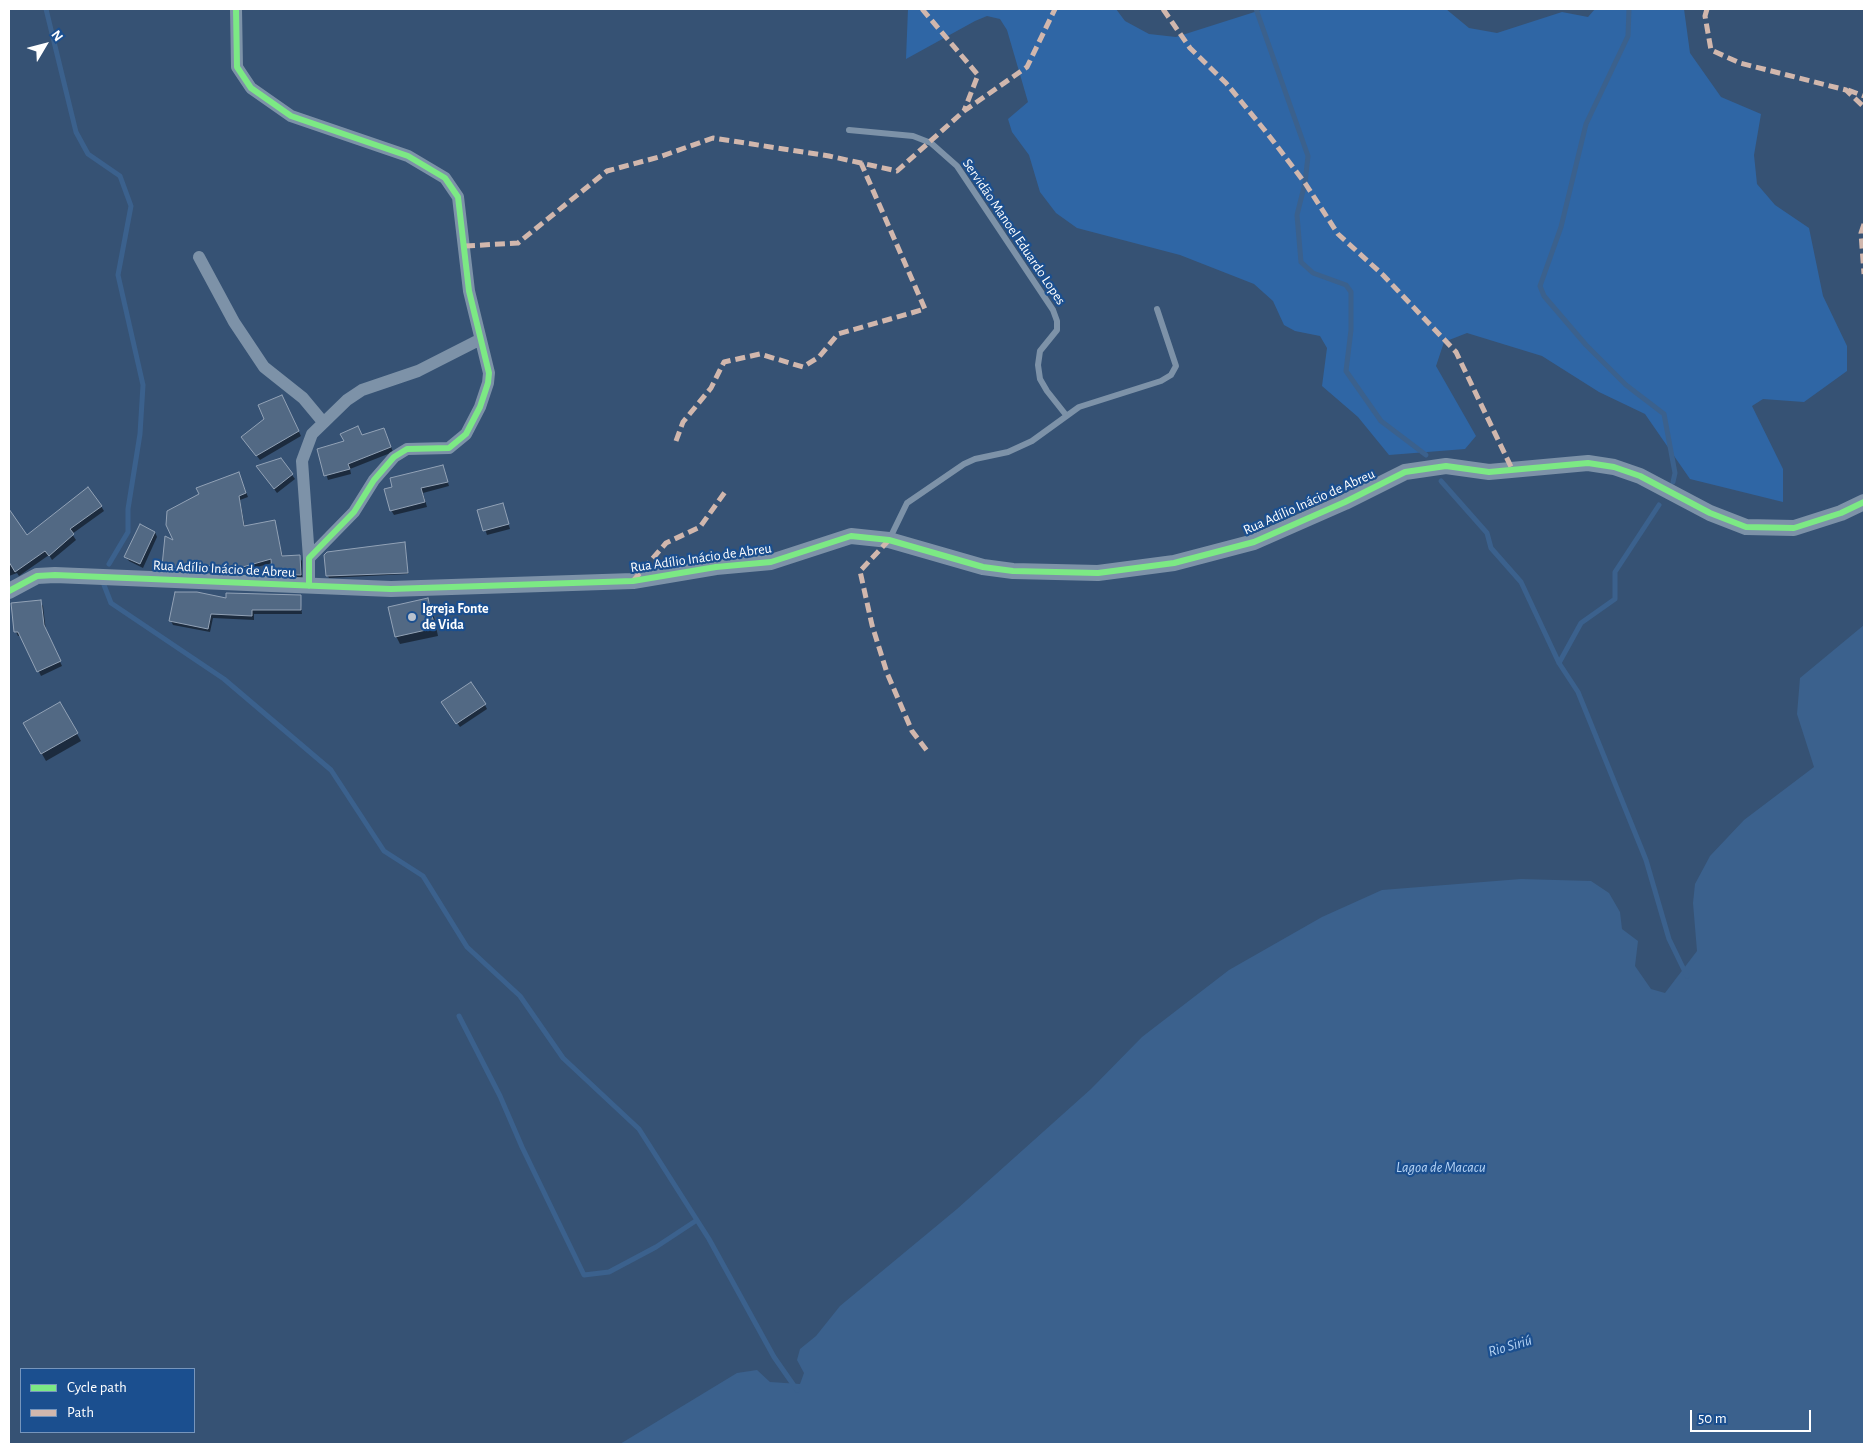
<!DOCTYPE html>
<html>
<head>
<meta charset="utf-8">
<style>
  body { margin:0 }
  #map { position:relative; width:1873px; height:1453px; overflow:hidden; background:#365274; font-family:"Alegreya Sans",sans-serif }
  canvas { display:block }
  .frame { position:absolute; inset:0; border:10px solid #fff; pointer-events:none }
  .legend { position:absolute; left:20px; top:1368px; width:175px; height:65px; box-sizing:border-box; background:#1b4f8f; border:1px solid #7695bc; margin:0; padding:6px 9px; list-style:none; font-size:15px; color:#fff }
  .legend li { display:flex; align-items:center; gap:10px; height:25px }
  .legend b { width:25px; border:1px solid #7695bc }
  .north { position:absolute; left:20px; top:20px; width:50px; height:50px; -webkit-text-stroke:4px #1b4f8f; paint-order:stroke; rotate:53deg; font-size:14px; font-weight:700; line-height:20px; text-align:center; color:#fff }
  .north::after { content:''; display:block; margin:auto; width:18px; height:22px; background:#fff; clip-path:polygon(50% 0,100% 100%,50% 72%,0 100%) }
  .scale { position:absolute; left:1690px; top:1410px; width:121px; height:22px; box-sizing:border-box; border:2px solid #fff; border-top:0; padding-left:6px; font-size:15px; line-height:18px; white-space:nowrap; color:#fff; -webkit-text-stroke:4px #1b4f8f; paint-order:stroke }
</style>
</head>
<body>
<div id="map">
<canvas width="1873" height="1453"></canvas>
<div class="frame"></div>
<ul class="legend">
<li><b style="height:6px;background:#7ce984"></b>Cycle path</li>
<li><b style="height:6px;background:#d1b7ad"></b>Path</li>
</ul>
<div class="north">N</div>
<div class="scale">50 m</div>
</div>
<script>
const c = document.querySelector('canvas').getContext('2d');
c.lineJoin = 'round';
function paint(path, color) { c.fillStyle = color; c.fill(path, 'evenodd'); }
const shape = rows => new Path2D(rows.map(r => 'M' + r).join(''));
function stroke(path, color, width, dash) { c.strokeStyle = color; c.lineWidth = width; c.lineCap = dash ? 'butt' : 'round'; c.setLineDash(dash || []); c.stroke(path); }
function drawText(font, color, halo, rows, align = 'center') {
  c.font = font + ' "Alegreya Sans",sans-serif'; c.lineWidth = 4.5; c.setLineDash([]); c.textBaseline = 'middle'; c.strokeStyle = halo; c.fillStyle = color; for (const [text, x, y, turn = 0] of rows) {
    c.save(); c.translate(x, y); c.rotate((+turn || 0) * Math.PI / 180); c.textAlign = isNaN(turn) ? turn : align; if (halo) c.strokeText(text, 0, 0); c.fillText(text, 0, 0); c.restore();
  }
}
paint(shape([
  [908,9,1116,9,1125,21,1149,34,1176,37,1264,9,1446,9,1469,28,1497,33,1562,12,1588,17,1595,9,1684,9,1690,53,1721,97,1761,114,1754,155,1757,184,1775,205,1809,228,1823,296,1847,346,1847,371,1804,402,1763,399,1752,406,1783,469,1783,502,1690,479,1645,414,1599,392,1542,356,1467,333,1444,342,1436,366,1476,436,1465,449,1389,455,1358,417,1322,386,1327,348,1320,336,1295,331,1284,325,1273,301,1254,284,1180,255,1077,228,1056,213,1040,192,1029,155,1012,132,1008,119,1028,102,1007,30,1000,19,987,16,975,21,906,59]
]), '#2f66a5');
paint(shape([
  [1864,625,1864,1444,620,1444,737,1373,757,1370,770,1382,800,1384,804,1373,797,1360,800,1349,816,1336,840,1306,957,1209,1091,1089,1142,1037,1229,970,1322,917,1382,890,1521,879,1591,881,1609,893,1620,912,1622,929,1638,941,1635,966,1651,989,1665,993,1697,951,1693,903,1695,884,1710,856,1744,820,1814,767,1797,714,1800,678]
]), '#3b618d');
paint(shape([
  [284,401,301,436,260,460,246,442],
  [386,434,393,452,350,469,351,474,328,480,318,449,362,437],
  [281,460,295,479,277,493,260,470],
  [443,466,449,486,423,493,427,507,394,515,391,510],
  [240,478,248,497,240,500,245,527,274,521,283,557,299,557,302,561,302,579,275,578,272,563,235,573,234,571,195,569,194,574,183,574,182,572,165,570,163,566,176,542],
  [502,504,510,529,487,535,479,511],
  [101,506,104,511,72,534,76,540,52,560,49,555,19,576,17,573,9,576,9,518,12,515,27,537],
  [155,532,157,537,143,568,129,561,126,557],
  [405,543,408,574,329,578,328,576],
  [300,596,302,614,254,614,254,620,213,618,210,632,173,625,171,621],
  [428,599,432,607,438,636,400,644,396,636],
  [40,601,43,606,46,631,62,666,41,676,22,636,18,636,16,632],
  [60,704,81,741,46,761,25,724],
  [485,705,487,709,460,727,446,707]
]), '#0007');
stroke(shape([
  [46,9,76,132,88,154,120,176,131,206,118,275,143,385,140,434,128,509,128,532,109,564],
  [1256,9,1308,156,1305,183,1297,215,1301,262,1313,273,1346,285,1351,292,1351,330,1346,371,1381,421,1426,455],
  [1629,9,1628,36,1586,124,1561,227,1540,286,1544,296,1586,345,1626,385,1664,414,1675,473,1673,482],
  [1441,481,1487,533,1491,548,1521,582,1559,663,1578,692,1646,860,1669,939,1687,976],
  [104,585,111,603,224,679,331,770,384,851,423,876,467,947,520,996,563,1058,639,1129,709,1239,774,1357,797,1390],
  [1559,663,1581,623,1615,599,1615,572,1659,505],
  [459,1016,500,1096,522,1147,584,1275,609,1272,656,1247,697,1220]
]), '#3b618d', 5);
const building = shape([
  [282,395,299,431,256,456,241,437,264,419,258,405,282,395],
  [358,426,362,435,384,428,391,447,348,464,350,469,324,476,317,449,344,441,340,434,358,426],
  [281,458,293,474,274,489,256,466,281,458],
  [443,465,448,482,421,488,425,502,390,511,384,489,392,487,390,478,443,465],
  [239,472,246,493,239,496,244,526,275,520,282,556,300,555,301,575,272,574,271,559,232,570,231,567,193,565,193,571,180,570,180,568,162,566,165,536,173,540,166,525,167,511,199,494,196,488,239,472],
  [88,487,102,506,70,529,74,534,49,556,45,551,15,572,9,562,9,509,27,535,88,487],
  [503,503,509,524,483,531,477,510,503,503],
  [140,524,155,532,140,564,124,557,140,524],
  [405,542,408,573,326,576,324,555,327,552,405,542],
  [175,592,197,592,226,598,226,593,301,595,301,610,252,610,252,616,211,614,208,629,169,621,175,592],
  [428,598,435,628,395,637,388,607,428,598],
  [41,600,44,625,61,661,37,672,18,632,14,632,11,603,41,600],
  [471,682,486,704,456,724,441,702,471,682],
  [60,702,78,733,41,754,23,723,60,702]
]);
paint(building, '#526984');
stroke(building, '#92a2b6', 1);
stroke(shape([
  [849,130,913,136,931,143,957,166,1053,310,1057,321,1057,330,1040,351,1038,365,1040,379,1047,391,1066,415],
  [889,540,907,503,964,464,975,459,1008,452,1032,441,1079,407,1161,381,1171,375,1176,366,1157,309]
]), '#7d92a8', 6);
stroke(shape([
  [236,9,237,67,251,88,291,116,408,156,445,178,458,197,469,291,489,373,488,383,480,407,466,434,449,448,407,449,394,457,374,480,354,512,309,558,309,586],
  [199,257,234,322,264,367,303,398,323,422],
  [309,558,302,461,312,434,347,400,362,390,418,371,479,340]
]), '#7d92a8', 12);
stroke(shape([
  [9,591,37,576,55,575,391,589,633,581,716,567,771,562,851,536,889,540,983,567,1013,571,1098,573,1174,563,1254,542,1345,502,1405,472,1446,466,1489,472,1588,463,1614,467,1640,476,1710,513,1746,527,1794,528,1841,513,1864,502]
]), '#7d92a8', 16);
stroke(shape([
  [922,9,978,75,964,111],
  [1163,9,1190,48,1226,83,1267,133,1305,183,1338,234,1383,275,1456,352,1513,471],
  [1707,9,1705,16,1711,50,1740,63,1846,90,1864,107],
  [1848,90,1864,96],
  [1864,224,1861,233,1864,274],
  [465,246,518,243,607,171,659,157,713,138,829,156,897,171,964,111,1027,67,1055,9],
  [676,441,683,422,711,388,724,362,760,354,803,367,819,357,838,334,925,309,861,163],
  [889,540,860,571,872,625,887,673,912,731,928,752],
  [633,581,666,543,700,527,725,492]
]), '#d1b7ad', 5, [10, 5]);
stroke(shape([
  [236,9,237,67,251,88,291,116,408,156,445,178,458,197,469,291,489,373,488,383,480,407,466,434,449,448,407,449,394,457,374,480,354,512,309,558,309,586],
  [9,591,37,576,55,575,391,589,633,581,716,567,771,562,851,536,889,540,983,567,1013,571,1098,573,1174,563,1254,542,1345,502,1405,472,1446,466,1489,472,1588,463,1614,467,1640,476,1710,513,1746,527,1794,528,1841,513,1864,502]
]), '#7ce984', 6);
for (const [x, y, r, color] of [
  [412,617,5,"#b9c2ce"]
]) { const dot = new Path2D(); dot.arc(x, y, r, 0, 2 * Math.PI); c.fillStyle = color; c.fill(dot); stroke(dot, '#1b4f8f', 2); }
drawText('14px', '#fff', '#1b4f8f', [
  ["Servidão Manoel Eduardo Lopes",1014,232,56],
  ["Rua Adílio Inácio de Abreu",1309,502,-24],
  ["Rua Adílio Inácio de Abreu",701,558,-8],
  ["Rua Adílio Inácio de Abreu",224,569,3]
]);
drawText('bold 14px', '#fff', '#1b4f8f', [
  ["Igreja Fonte",422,609],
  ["de Vida",422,625]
], 'left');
drawText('italic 15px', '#b5d3f5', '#1b4f8f', [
  ["Lagoa de Macacu",1441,1167],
  ["Rio Siriú",1510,1346,-16]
]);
</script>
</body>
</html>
